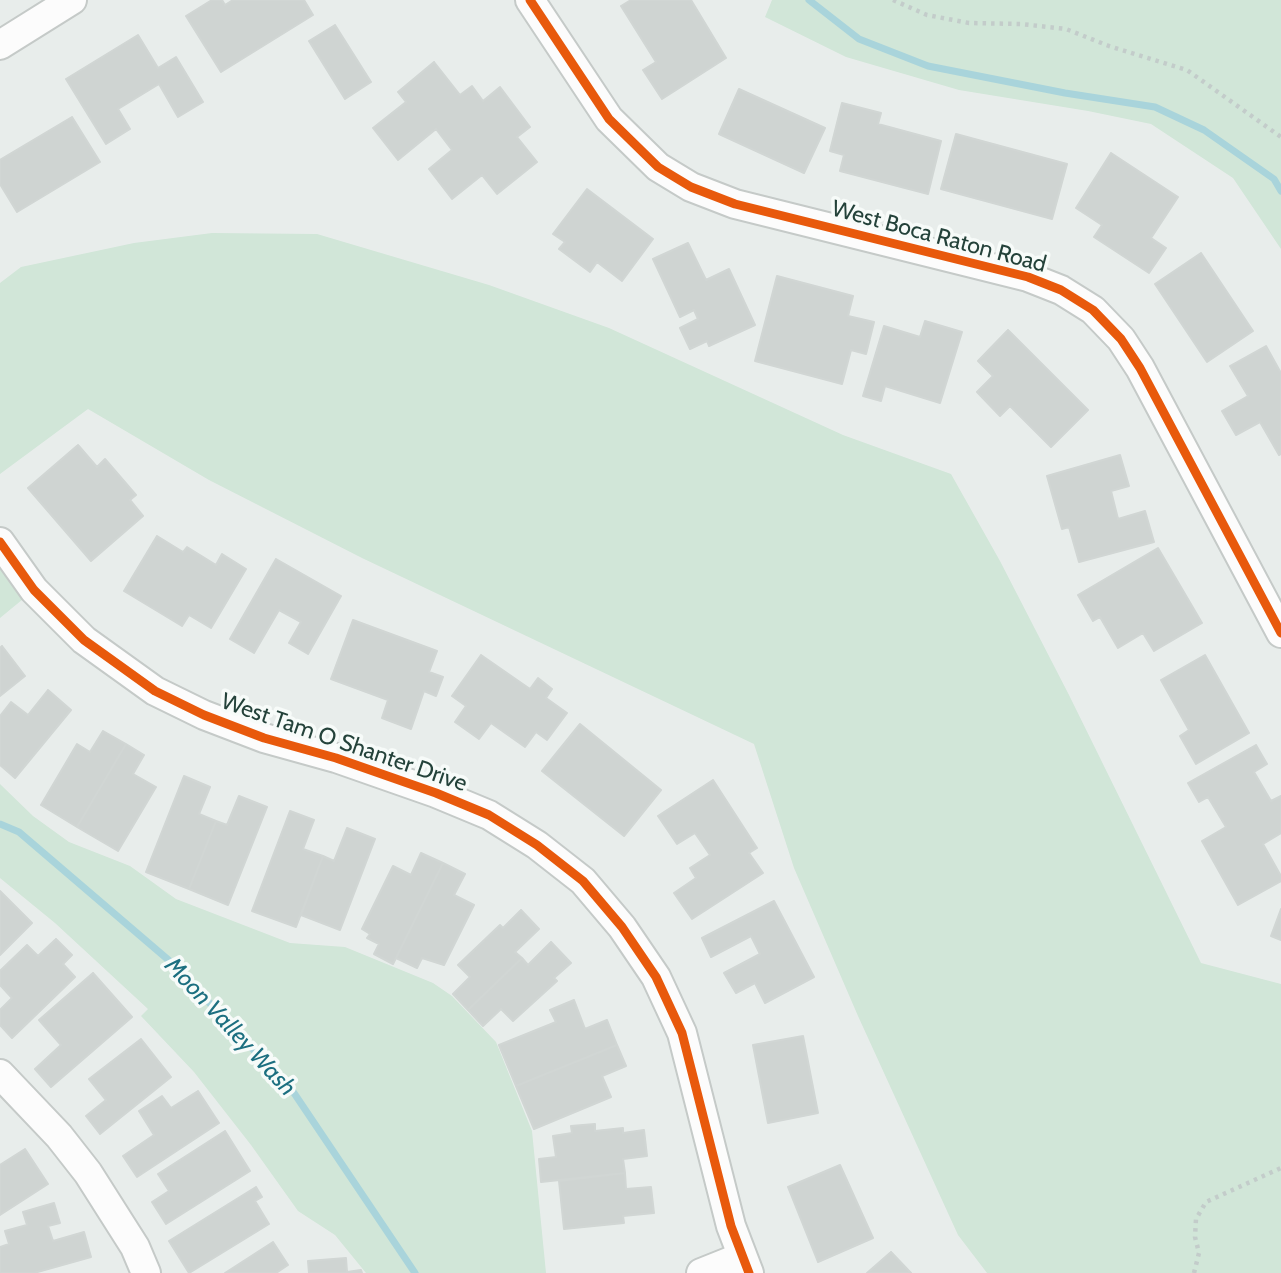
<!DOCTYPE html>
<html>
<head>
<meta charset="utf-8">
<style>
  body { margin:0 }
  canvas { display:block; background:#e8edeb }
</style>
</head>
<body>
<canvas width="1281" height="1273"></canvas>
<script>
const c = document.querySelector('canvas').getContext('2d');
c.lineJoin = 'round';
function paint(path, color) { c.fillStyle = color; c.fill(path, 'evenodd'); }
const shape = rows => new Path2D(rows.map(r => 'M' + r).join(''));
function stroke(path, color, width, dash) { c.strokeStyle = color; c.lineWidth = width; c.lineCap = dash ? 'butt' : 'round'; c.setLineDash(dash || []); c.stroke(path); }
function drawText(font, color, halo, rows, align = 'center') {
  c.font = font + ' Cabin,sans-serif'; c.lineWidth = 7; c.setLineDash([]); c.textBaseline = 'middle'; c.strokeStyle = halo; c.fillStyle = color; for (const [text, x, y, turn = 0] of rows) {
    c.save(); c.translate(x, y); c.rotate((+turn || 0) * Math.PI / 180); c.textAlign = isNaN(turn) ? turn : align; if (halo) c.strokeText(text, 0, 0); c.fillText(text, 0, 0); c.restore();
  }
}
paint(shape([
  [772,0,1281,0,1281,249,1233,178,1151,124,1088,111,959,90,846,57,765,17],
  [212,233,317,234,489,285,609,328,843,435,951,474,1000,561,1069,695,1201,963,1281,984,1281,1273,987,1273,958,1235,858,1016,794,868,754,744,362,558,209,480,88,409,0,474,0,283,21,267,134,243],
  [0,542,34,590,0,618],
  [0,784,33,816,69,842,130,866,176,899,290,943,345,947,433,983,452,996,496,1042,532,1131,546,1273,366,1273,335,1235,298,1211,251,1145,194,1072,141,1016,148,1009,55,923,0,878]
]), '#d1e6d8');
stroke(shape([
  [809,0,859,39,928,66,1065,93,1155,107,1204,130,1274,179,1281,191],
  [0,824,19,832,172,963,294,1093,415,1273]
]), '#a9d4db', 7);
const building = shape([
  [212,0,222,0,225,5,233,0,304,0,313,15,221,72,186,16,212,0],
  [631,0,691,0,726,58,662,99,643,70,656,62,621,6,631,0],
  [335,25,371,82,345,99,309,41,335,25],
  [138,35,158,68,176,57,203,102,178,117,159,84,118,109,130,129,106,144,66,79,138,35],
  [434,62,460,95,472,86,483,101,500,87,530,127,517,137,537,162,497,194,482,175,452,199,429,169,452,150,436,129,398,160,373,128,406,102,398,92,434,62],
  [739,89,825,128,804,173,719,134,739,89],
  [842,103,881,113,878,124,941,141,928,194,840,171,844,155,830,151,842,103],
  [72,117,100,162,17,212,0,184,0,160,72,117],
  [956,134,1067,164,1052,219,941,189,956,134],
  [1111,153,1178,197,1151,238,1166,248,1149,273,1094,237,1102,225,1076,208,1111,153],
  [587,189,653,239,622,281,597,262,590,272,559,249,565,242,553,234,587,189],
  [688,243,706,280,729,269,755,325,709,346,707,341,690,349,680,328,698,319,694,310,680,317,653,259,688,243],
  [1201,253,1253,331,1207,362,1155,284,1201,253],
  [777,276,853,296,848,316,874,322,866,354,851,350,842,384,755,361,777,276],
  [925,321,962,332,940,403,885,386,881,401,863,396,884,326,920,337,925,321],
  [1008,330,1088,410,1051,447,1010,406,1000,416,977,392,993,376,978,361,1008,330],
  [1266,346,1281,373,1281,454,1279,455,1260,422,1236,435,1222,411,1248,396,1230,366,1266,346],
  [78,445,97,467,105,459,136,495,130,500,143,516,91,561,28,488,78,445],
  [1120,455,1129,486,1111,491,1118,519,1145,511,1154,542,1079,562,1069,527,1062,529,1047,476,1120,455],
  [157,536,183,552,187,547,216,565,222,554,246,569,211,628,189,615,182,626,124,591,157,536],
  [1158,548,1202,623,1154,651,1143,633,1118,648,1100,617,1093,621,1078,595,1158,548],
  [276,559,341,596,308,654,289,643,301,622,279,610,254,653,230,639,276,559],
  [353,620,437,651,429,672,443,677,436,696,424,691,411,729,382,718,388,700,331,679,353,620],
  [2,646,25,676,0,696,0,648,2,646],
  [481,655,530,689,538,678,552,689,546,698,567,713,547,740,536,732,525,747,491,723,479,739,455,722,466,706,452,696,481,655],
  [1205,655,1249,733,1196,764,1180,736,1189,730,1161,680,1205,655],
  [48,690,71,710,15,778,0,765,0,716,11,702,28,715,48,690],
  [580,724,661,790,624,836,542,771,580,724],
  [103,731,126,744,77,827,41,805,77,744,90,752,103,731],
  [126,744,144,755,133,774,156,787,118,851,77,827,126,744],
  [1256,745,1267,764,1254,772,1271,801,1281,796,1281,833,1263,844,1281,876,1281,881,1238,905,1202,841,1226,827,1208,797,1199,802,1188,783,1256,745],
  [184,776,210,787,199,814,216,821,189,889,146,872,184,776],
  [713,780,757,848,749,853,763,873,692,919,674,893,696,878,690,868,710,855,695,833,677,844,658,816,713,780],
  [239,796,267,807,228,905,189,889,216,821,227,825,239,796],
  [290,811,314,820,303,849,323,856,296,927,252,911,290,811],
  [347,828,375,839,340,930,301,915,323,856,334,861,347,828],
  [421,853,443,863,393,964,374,954,379,944,367,938,370,934,362,929,393,866,411,875,421,853],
  [443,863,465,874,454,895,474,905,444,965,422,958,417,968,396,958,443,863],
  [0,891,32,923,0,955,0,891],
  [774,901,814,977,765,1003,755,983,736,993,724,973,760,954,751,936,711,957,702,938,774,901],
  [1281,909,1281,940,1271,936,1281,909],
  [521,910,539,929,515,952,522,958,468,1010,453,994,470,977,458,965,500,925,503,928,521,910],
  [56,939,72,955,63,964,75,977,12,1038,0,1025,0,1010,12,998,0,985,0,971,27,945,38,956,56,939],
  [551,942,571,963,554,978,557,981,513,1021,501,1009,483,1026,468,1010,522,958,528,965,551,942],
  [93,973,132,1017,51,1087,35,1069,61,1045,39,1020,93,973],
  [574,1000,585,1029,607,1020,617,1045,516,1086,499,1045,556,1022,550,1010,574,1000],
  [803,1036,818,1113,768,1123,753,1045,803,1036],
  [141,1039,171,1077,100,1134,86,1116,106,1100,89,1079,141,1039],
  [617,1045,626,1066,602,1076,611,1097,534,1129,516,1086,617,1045],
  [198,1091,219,1123,137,1177,123,1156,154,1135,139,1111,162,1096,171,1108,198,1091],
  [595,1124,595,1131,623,1128,623,1133,644,1130,647,1156,623,1159,625,1173,541,1182,539,1159,556,1157,553,1136,572,1133,571,1126,595,1124],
  [225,1131,250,1171,166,1224,152,1202,169,1191,158,1174,225,1131],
  [25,1149,48,1184,0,1215,0,1165,25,1149],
  [840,1165,873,1238,818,1262,788,1187,840,1165],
  [625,1173,626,1189,651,1187,654,1213,623,1216,624,1223,564,1229,559,1181,625,1173],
  [256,1187,262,1197,255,1201,269,1224,189,1273,169,1241,256,1187],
  [54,1203,60,1223,48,1226,53,1241,84,1232,91,1257,34,1273,0,1273,0,1247,9,1244,5,1231,27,1225,23,1212,54,1203],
  [273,1242,288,1265,276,1273,225,1273,273,1242],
  [891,1252,911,1273,867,1273,891,1252],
  [346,1258,347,1272,361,1270,362,1273,309,1273,308,1261,346,1258]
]);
paint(building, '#cfd4d2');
stroke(building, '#d1d6d4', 2);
const minor = shape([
  [530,0,609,119,658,167,691,187,735,204,1028,277,1061,290,1093,310,1121,339,1140,368,1281,633],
  [0,45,72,0],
  [0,542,34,590,84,640,155,691,204,715,264,738,336,758,436,793,489,815,537,845,583,881,622,927,656,977,682,1033,731,1226,749,1273],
  [0,1074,59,1136,88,1173,135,1247,146,1273],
  [701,1273,741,1257]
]);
stroke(minor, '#c5cac8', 32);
stroke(shape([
  [893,0,927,15,969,23,1021,24,1066,29,1109,46,1187,70,1281,137],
  [1194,1273,1199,1253,1195,1237,1196,1219,1206,1202,1281,1168]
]), '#c3ccca', 4.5, [3.5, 5]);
stroke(minor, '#fcfcfc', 28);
stroke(shape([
  [530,0,609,119,658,167,691,187,735,204,1028,277,1061,290,1093,310,1121,339,1140,368,1281,633],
  [0,542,34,590,84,640,155,691,204,715,264,738,336,758,436,793,489,815,537,845,583,881,622,927,656,977,682,1033,731,1226,749,1273]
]), '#e8590c', 9);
drawText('23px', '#24423a', '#f7fbf9', [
  ["West Boca Raton Road",939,237,15],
  ["West Tam O Shanter Drive",344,743,19]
]);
drawText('italic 24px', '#1c6f80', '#f7fbf9', [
  ["Moon Valley Wash",230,1027,47]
]);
</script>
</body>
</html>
